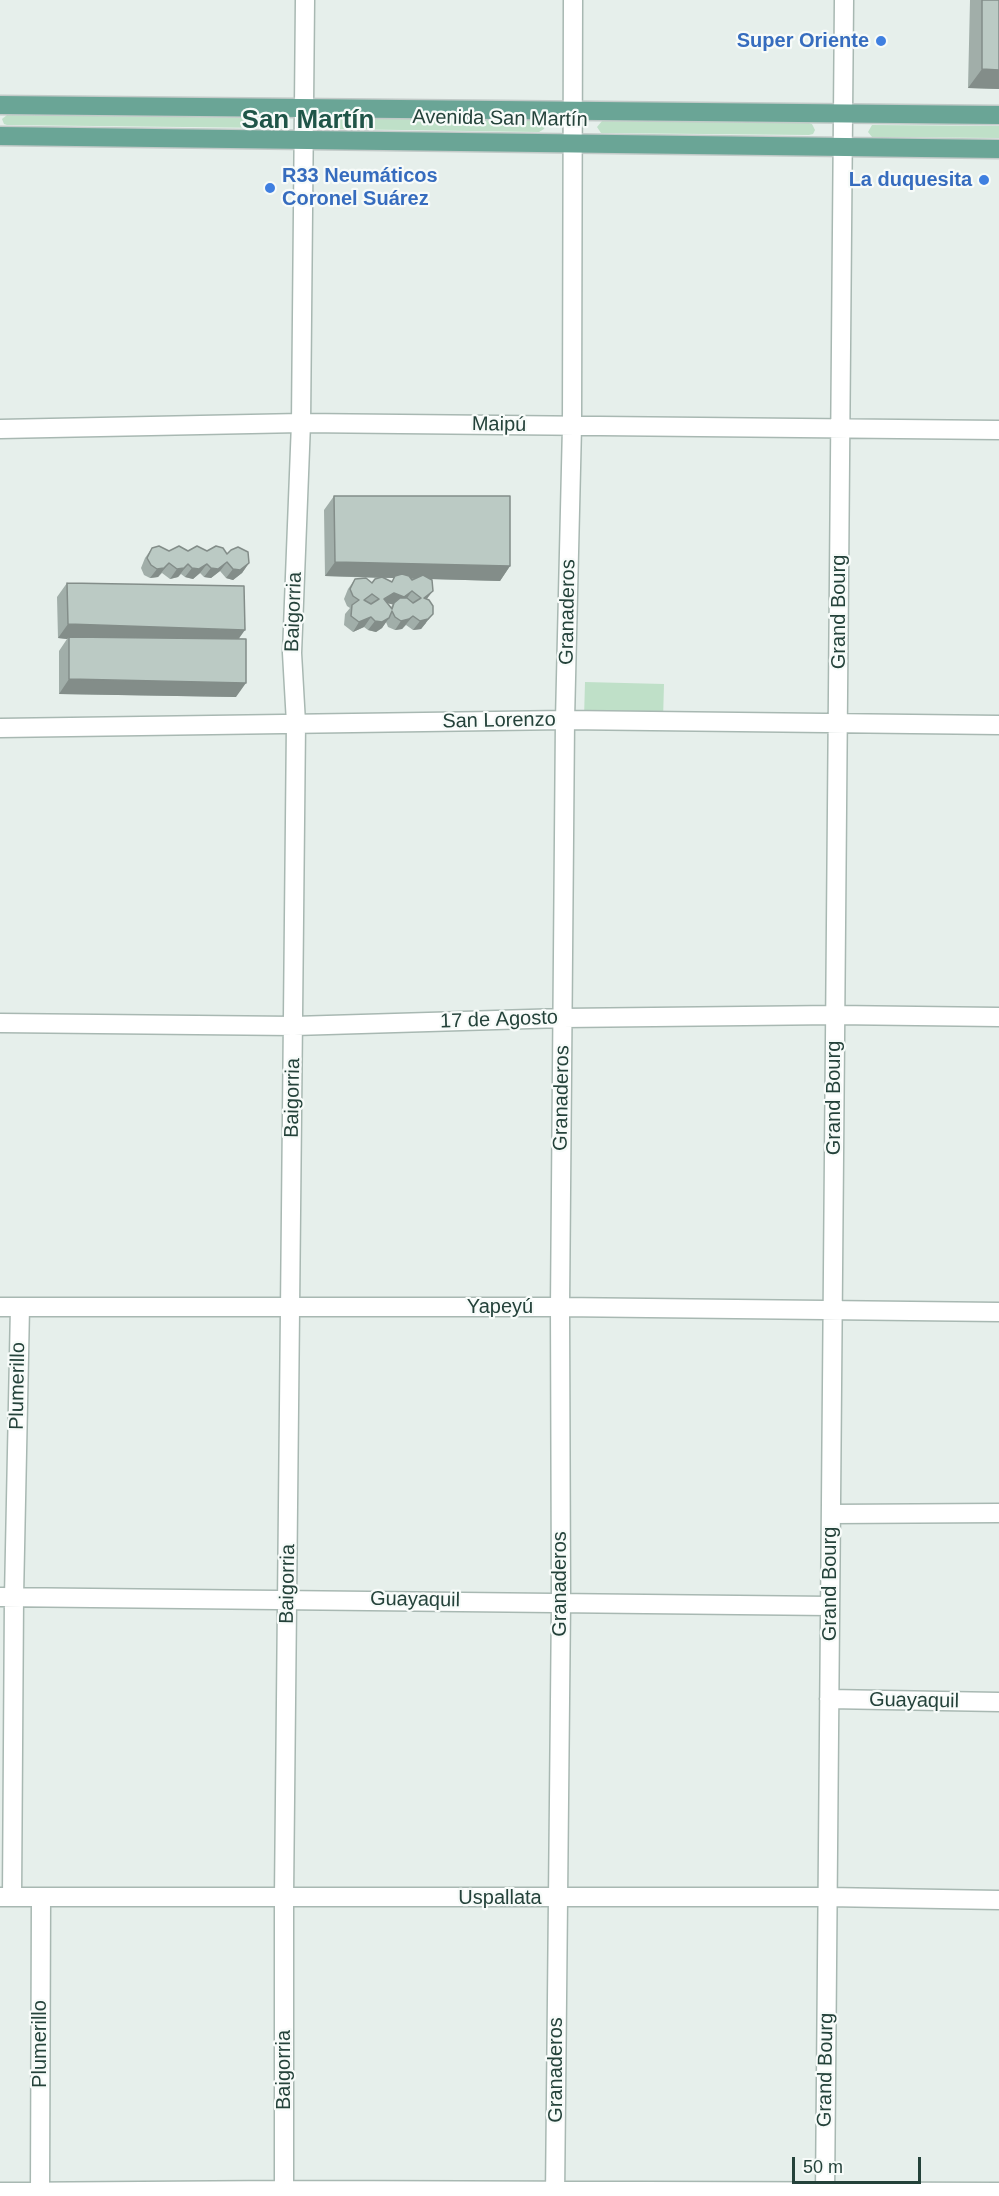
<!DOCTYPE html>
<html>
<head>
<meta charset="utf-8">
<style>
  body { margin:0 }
  #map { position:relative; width:999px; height:2196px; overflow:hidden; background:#e6efeb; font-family:Helvetica,sans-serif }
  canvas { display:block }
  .scale { position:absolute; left:792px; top:2157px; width:129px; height:27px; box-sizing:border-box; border:3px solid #24423a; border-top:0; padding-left:8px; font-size:18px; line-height:21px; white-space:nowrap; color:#24423a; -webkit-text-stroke:4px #f7fbf9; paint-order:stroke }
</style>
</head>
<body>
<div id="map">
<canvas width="999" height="2196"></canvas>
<div class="scale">50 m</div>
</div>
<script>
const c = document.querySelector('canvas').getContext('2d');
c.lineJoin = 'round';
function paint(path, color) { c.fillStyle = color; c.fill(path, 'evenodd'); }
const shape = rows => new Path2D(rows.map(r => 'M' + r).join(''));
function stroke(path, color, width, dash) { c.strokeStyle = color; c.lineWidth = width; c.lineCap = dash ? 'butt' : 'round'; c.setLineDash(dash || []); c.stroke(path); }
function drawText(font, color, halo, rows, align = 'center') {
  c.font = font + ' Helvetica,sans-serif'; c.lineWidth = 4.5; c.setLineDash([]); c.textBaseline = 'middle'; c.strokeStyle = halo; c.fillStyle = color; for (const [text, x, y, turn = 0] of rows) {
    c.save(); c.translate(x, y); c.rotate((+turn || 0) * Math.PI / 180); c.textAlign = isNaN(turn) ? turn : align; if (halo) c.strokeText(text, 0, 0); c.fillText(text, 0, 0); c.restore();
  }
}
paint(shape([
  [7,115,272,118,276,123,272,128,7,125,4,124,2,119],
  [333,118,539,120,542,121,545,126,544,129,539,132,334,129,330,125],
  [602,121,809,123,812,124,815,130,813,134,809,135,601,133,597,127],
  [872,125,999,126,999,138,872,137,868,132],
  [585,682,664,684,663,720,584,718]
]), '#bfe0c8');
const minor = shape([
  [0,429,301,423,999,430],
  [0,728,565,720,999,725],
  [0,1023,294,1026,563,1018,835,1015,999,1017],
  [0,1307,560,1307,999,1312],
  [831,1514,999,1513],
  [0,1597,830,1606],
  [829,1699,999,1702],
  [0,1897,828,1897,999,1900],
  [12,1897,14,1597,20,1307],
  [40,2191,41,1897],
  [0,2192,284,2190,999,2192],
  [284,2196,284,1896,296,723,292,653,301,423,305,0],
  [555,2196,561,1602,560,1307,565,720,572,426,573,0],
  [825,2196,844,0]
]);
const major = shape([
  [0,105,999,115],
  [0,136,999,149]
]);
stroke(minor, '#a8b8b2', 21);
stroke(major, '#c2cac8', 21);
stroke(minor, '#fff', 18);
stroke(major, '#6aa596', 18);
paint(shape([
  [970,0,999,0,999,89,968,88],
  [334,496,510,566,500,581,430,579,427,599,426,623,421,629,413,630,406,625,402,629,395,630,388,627,386,622,382,628,376,632,368,630,364,627,353,632,344,625,345,614,350,608,347,606,344,599,348,589,355,579,372,583,378,578,325,576,324,510],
  [385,578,394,578,392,582],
  [387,603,393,604,391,607],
  [152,548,169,551,207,551,227,554,249,563,242,573,233,580,226,578,220,571,211,578,204,577,200,573,193,579,185,577,181,574,178,577,170,579,162,573,158,577,150,578,144,575,141,568,145,558],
  [67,583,238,639,236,697,59,694,59,651,67,639,58,638,57,597]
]), '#a1aea9');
paint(shape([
  [982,69,999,70,999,89,968,88],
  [227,562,220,571,211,578,204,577,211,568],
  [335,562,510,566,500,581,325,576],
  [169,563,158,577,150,578,157,569],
  [249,563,242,573,233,580,226,578,233,569],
  [188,564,178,577,170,579,177,569],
  [207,564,200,573,193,579,185,577,192,568],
  [412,591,405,601,398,606,387,603,377,609,384,599,394,593],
  [433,591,426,600,424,598],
  [433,614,421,629,413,630,420,621],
  [413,616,402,629,395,630,401,621],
  [371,617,364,627,353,632,359,622],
  [389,618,382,628,376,632,368,630,375,621],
  [68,624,245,630,235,644,69,637,67,639,58,638],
  [69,679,246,683,236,697,59,694]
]), '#838d89');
const building = shape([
  [982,0,999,0,999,70,982,69,982,0],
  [334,496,510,496,510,566,335,562,334,496],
  [159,546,169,551,179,546,188,551,197,546,207,551,216,546,223,548,227,554,231,550,238,547,248,552,249,563,240,570,233,569,227,562,218,569,211,568,207,564,199,569,192,568,188,564,184,568,177,569,169,563,164,568,157,569,151,565,147,558,152,548,159,546],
  [402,574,409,576,412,580,423,575,432,580,433,591,424,598,429,600,433,606,433,614,428,619,420,621,413,616,409,619,401,621,395,617,392,611,389,618,382,622,375,621,371,617,359,622,351,616,352,605,359,600,353,596,350,589,355,579,366,578,372,583,375,579,382,577,392,582,395,576,402,574],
  [412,591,421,598,413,603,407,598,400,598,394,603,392,609,384,599,394,593,404,597,412,591],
  [372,594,379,599,371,604,364,600,372,594],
  [67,583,244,586,245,630,68,624,67,583],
  [69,637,246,639,246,683,69,679,69,637]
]);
paint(building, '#bbcac4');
stroke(building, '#838d89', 1.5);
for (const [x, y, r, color] of [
  [881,41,6,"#3f7fe0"],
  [984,180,6,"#3f7fe0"],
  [270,188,6,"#3f7fe0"]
]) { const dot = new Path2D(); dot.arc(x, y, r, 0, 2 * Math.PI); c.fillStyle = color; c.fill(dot); stroke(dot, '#f7fbf9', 2); }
drawText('bold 20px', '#366cbe', '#f7fbf9', [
  ["Super Oriente",869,41],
  ["R33 Neumáticos",282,176,"left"],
  ["Coronel Suárez",282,199,"left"],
  ["La duquesita",972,180]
], 'right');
drawText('20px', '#24423a', '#f7fbf9', [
  ["Avenida San Martín",500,119,1],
  ["Maipú",499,425,1],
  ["Baigorria",294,612,-88],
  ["Granaderos",568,612,-89],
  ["Grand Bourg",839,612,-90],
  ["San Lorenzo",499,721,-1],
  ["17 de Agosto",499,1020,-2],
  ["Baigorria",293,1098,-89],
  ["Granaderos",562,1098,-89],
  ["Grand Bourg",834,1098,-90],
  ["Yapeyú",500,1307],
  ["Plumerillo",18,1386,-89],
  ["Baigorria",288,1584,-89],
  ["Granaderos",560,1584,-90],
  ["Grand Bourg",830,1584,-90],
  ["Guayaquil",415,1600,1],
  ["Guayaquil",914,1701,1],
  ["Uspallata",500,1898],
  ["Plumerillo",40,2044,-90],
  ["Baigorria",284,2070,-90],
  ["Granaderos",556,2070,-90],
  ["Grand Bourg",826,2070,-89]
]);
drawText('bold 26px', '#1f5548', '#f7fbf9', [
  ["San Martín",308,121]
]);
</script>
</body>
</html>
